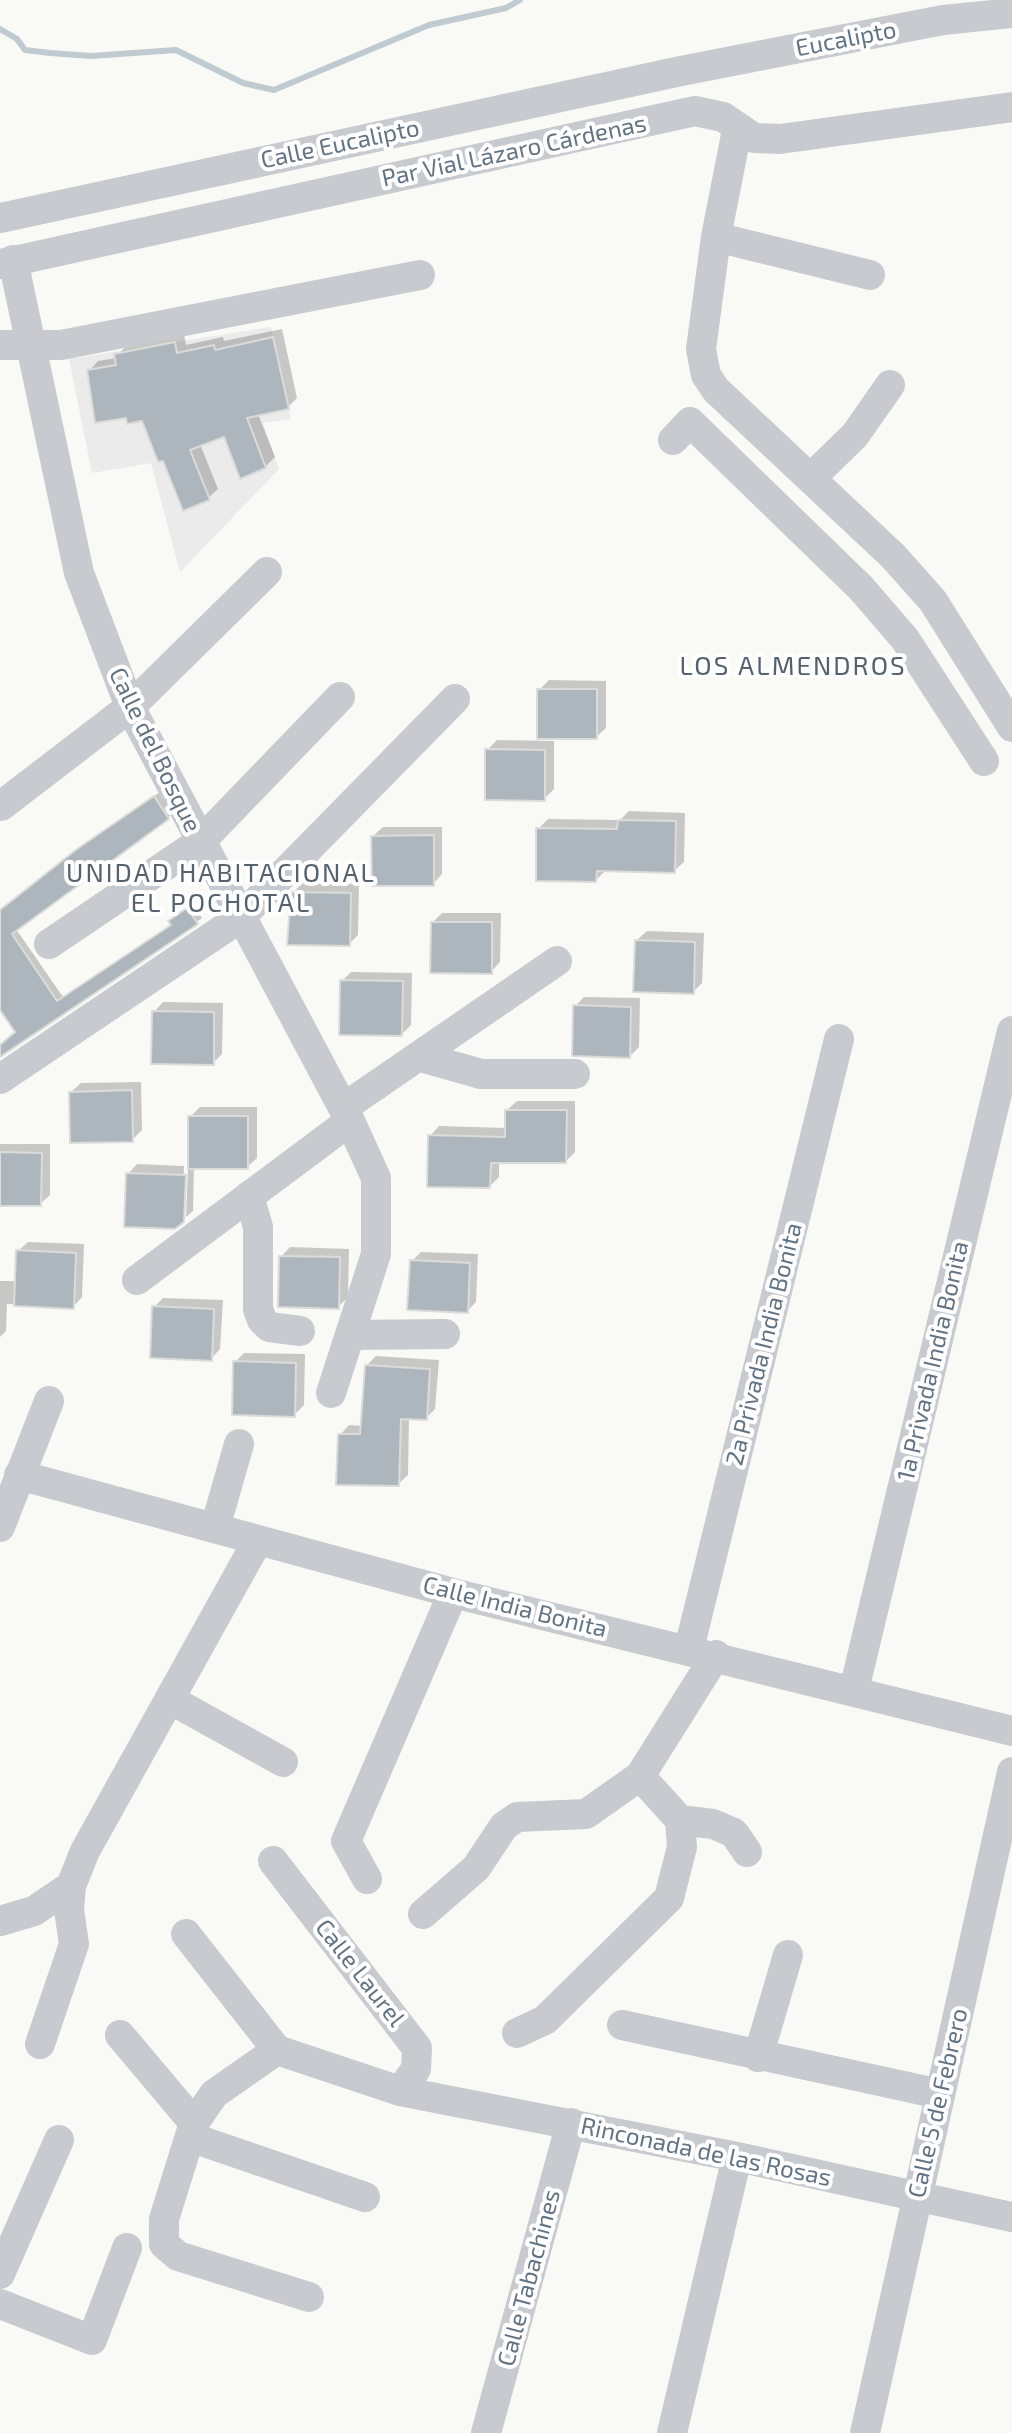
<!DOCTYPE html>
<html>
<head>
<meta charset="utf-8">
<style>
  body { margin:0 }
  canvas { display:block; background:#f9f9f6 }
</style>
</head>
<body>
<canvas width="1012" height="2433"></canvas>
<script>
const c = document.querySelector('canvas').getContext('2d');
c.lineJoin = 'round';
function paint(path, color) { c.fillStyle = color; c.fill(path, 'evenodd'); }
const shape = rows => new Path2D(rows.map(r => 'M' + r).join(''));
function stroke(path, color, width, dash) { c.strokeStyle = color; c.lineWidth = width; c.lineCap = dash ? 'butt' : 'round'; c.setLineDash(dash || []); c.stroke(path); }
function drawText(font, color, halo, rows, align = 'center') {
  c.font = font + ' "Exo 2",sans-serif'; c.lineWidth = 8; c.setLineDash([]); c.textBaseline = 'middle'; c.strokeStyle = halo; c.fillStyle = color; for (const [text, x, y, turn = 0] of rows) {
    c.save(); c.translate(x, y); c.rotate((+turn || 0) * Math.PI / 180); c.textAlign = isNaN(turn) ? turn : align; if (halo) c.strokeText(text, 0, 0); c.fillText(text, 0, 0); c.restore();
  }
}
paint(shape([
  [271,327,291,419,263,423,279,469,180,572,151,463,92,473,69,359]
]), '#eaebea');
paint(shape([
  [282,329,297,398,288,407,258,414,275,457,265,467,225,435,200,444,218,489,208,498,164,458,143,419,127,416,89,371,98,361,117,358,126,345,184,334,186,345,223,337,224,341],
  [549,680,606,681,606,728,596,737,539,690],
  [497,740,554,741,554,789,544,799,487,750],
  [160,792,173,812,168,818,16,929,63,997,173,924,176,916,193,904,202,918,0,1055,0,1044,17,1031,0,1007,0,911,85,844],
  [629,811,685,813,684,862,674,871,605,871,596,880,538,829,548,819,620,820],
  [383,827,442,827,442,874,433,884,373,836],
  [302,883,359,884,358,935,349,944,293,893],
  [442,913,501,913,500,962,491,972,433,922],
  [647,931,704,933,702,983,693,992,637,940],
  [351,972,412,973,411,1025,402,1034,342,981],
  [584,997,640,998,639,1047,630,1056,575,1006],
  [163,1002,223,1003,222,1054,213,1063,154,1012],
  [141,1082,142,1130,132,1140,71,1092,81,1083],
  [517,1101,575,1101,575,1152,566,1161,499,1161,499,1177,490,1186,430,1136,439,1126,507,1128,507,1110],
  [200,1107,257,1107,257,1158,247,1167,194,1167,193,1211,186,1217,190,1117],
  [0,1144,50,1144,50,1195,40,1204,0,1204],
  [137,1164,184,1166,182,1220,128,1174],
  [28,1242,84,1244,82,1297,73,1307,7,1304,6,1331,0,1337,0,1281,17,1281,18,1251],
  [290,1247,349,1249,348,1297,338,1307,281,1257],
  [421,1252,478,1254,476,1302,467,1311,412,1261],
  [163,1298,223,1300,220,1349,211,1359,154,1307],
  [244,1353,305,1354,304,1405,294,1415,235,1362],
  [376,1356,439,1360,435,1409,426,1418,409,1417,408,1475,398,1484,340,1435,349,1425,363,1426,366,1366]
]), '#0003');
stroke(shape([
  [0,29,17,39,25,50,50,53,91,56,176,50,243,83,274,90,429,25,506,8,520,0]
]), '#bfcbd0', 6);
const building = shape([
  [273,337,289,409,247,418,266,468,240,479,224,437,190,450,210,500,183,511,163,461,158,462,142,421,127,424,126,418,95,423,87,370,116,365,114,354,175,342,177,353,214,345,215,350,273,337],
  [537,689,597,689,597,739,537,739,537,689],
  [485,749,545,750,545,801,485,800,485,749],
  [154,796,169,819,12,934,57,1001,171,925,168,921,187,908,198,924,0,1057,0,1045,15,1032,0,1010,0,910,77,849,154,796],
  [618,820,676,821,675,873,597,871,596,882,536,881,536,828,617,829,618,820],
  [434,835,434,886,372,886,371,836,434,835],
  [291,892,351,893,350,946,287,945,291,892],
  [431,922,492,922,492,974,430,973,431,922],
  [635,940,695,942,694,994,633,992,635,940],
  [340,980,403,981,402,1036,339,1035,340,980],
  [573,1005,631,1007,630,1058,572,1056,573,1005],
  [152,1011,214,1012,214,1065,151,1064,152,1011],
  [132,1090,133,1142,70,1143,69,1092,132,1090],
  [505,1110,567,1110,566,1163,491,1163,490,1188,427,1187,428,1135,505,1137,505,1110],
  [188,1116,248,1116,248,1169,188,1169,188,1116],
  [0,1152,42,1153,41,1206,0,1206,0,1152],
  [126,1173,186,1175,184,1222,175,1229,124,1227,126,1173],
  [16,1250,76,1253,74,1309,14,1306,16,1250],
  [279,1256,340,1257,339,1309,278,1307,279,1256],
  [410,1260,470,1263,468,1313,407,1310,410,1260],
  [152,1306,214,1309,212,1361,150,1358,152,1306],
  [233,1361,296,1363,295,1417,232,1415,233,1361],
  [365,1365,430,1369,427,1420,401,1419,399,1486,336,1485,338,1434,360,1434,365,1365]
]);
paint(building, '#adb6bc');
stroke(building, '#dbdbd9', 2);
stroke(shape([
  [737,130,716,237,701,349,706,375,716,390,893,556,933,601,1012,727],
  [0,218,681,71,943,20,1012,13],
  [716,237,870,275],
  [13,260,79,573,130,707,350,1121,376,1178,376,1254,331,1393],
  [0,264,695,111,723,117,754,138,780,139,1012,107],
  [0,345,61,345,420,275],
  [673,440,690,422,861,588,905,639,984,761],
  [811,478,855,435,890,385],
  [1,806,130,707,267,572],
  [49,944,200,842,340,697],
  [421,1057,481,1074,575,1074],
  [0,1079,240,918,455,699],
  [343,1108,557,961],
  [249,1196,258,1227,258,1309,262,1320,269,1327,300,1331],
  [137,1280,350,1121],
  [350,1335,445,1334],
  [19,1475,453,1593,1012,1731],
  [0,1527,49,1401],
  [215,1528,239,1444],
  [689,1649,839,1039],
  [854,1690,1012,1031],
  [171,1700,283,1762],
  [640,1776,680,1820,713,1824,734,1833,747,1852],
  [273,1861,417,2048,416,2069,400,2091],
  [367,1879,346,1841,453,1593],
  [423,1914,476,1868,504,1826,517,1817,586,1814,640,1776,716,1655],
  [0,1921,34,1911,71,1886],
  [186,1934,277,2050,400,2091,737,2157,1012,2217],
  [622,2025,940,2094],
  [517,2033,545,2020,669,1898,682,1847,680,1820],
  [120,2035,194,2123],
  [40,2044,74,1944,69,1910,71,1886,85,1851,258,1540],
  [277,2050,214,2094,194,2123,164,2219,164,2244,178,2256,309,2297],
  [758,2057,788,1955],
  [190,2137,365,2197],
  [0,2274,59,2140],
  [0,2304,92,2340,127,2248],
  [486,2433,571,2123],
  [672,2433,737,2157],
  [865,2433,1012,1772]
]), '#c7cbcf', 30);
drawText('24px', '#627484', '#fff', [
  ["Eucalipto",846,39,-11],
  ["Calle Eucalipto",340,144,-12],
  ["Par Vial Lázaro Cárdenas",514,151,-12],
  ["Calle del Bosque",155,750,64],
  ["2a Privada India Bonita",764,1344,-76],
  ["1a Privada India Bonita",933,1361,-77],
  ["Calle India Bonita",515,1607,14],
  ["Calle Laurel",360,1973,52],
  ["Calle 5 de Febrero",938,2103,-77],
  ["Rinconada de las Rosas",706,2152,12],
  ["Calle Tabachines",529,2278,-75]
]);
c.letterSpacing = '2px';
drawText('26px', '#54626e', '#fff', [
  ["LOS ALMENDROS",793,666],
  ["UNIDAD HABITACIONAL",221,873],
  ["EL POCHOTAL",221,903]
]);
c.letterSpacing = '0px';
</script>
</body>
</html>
